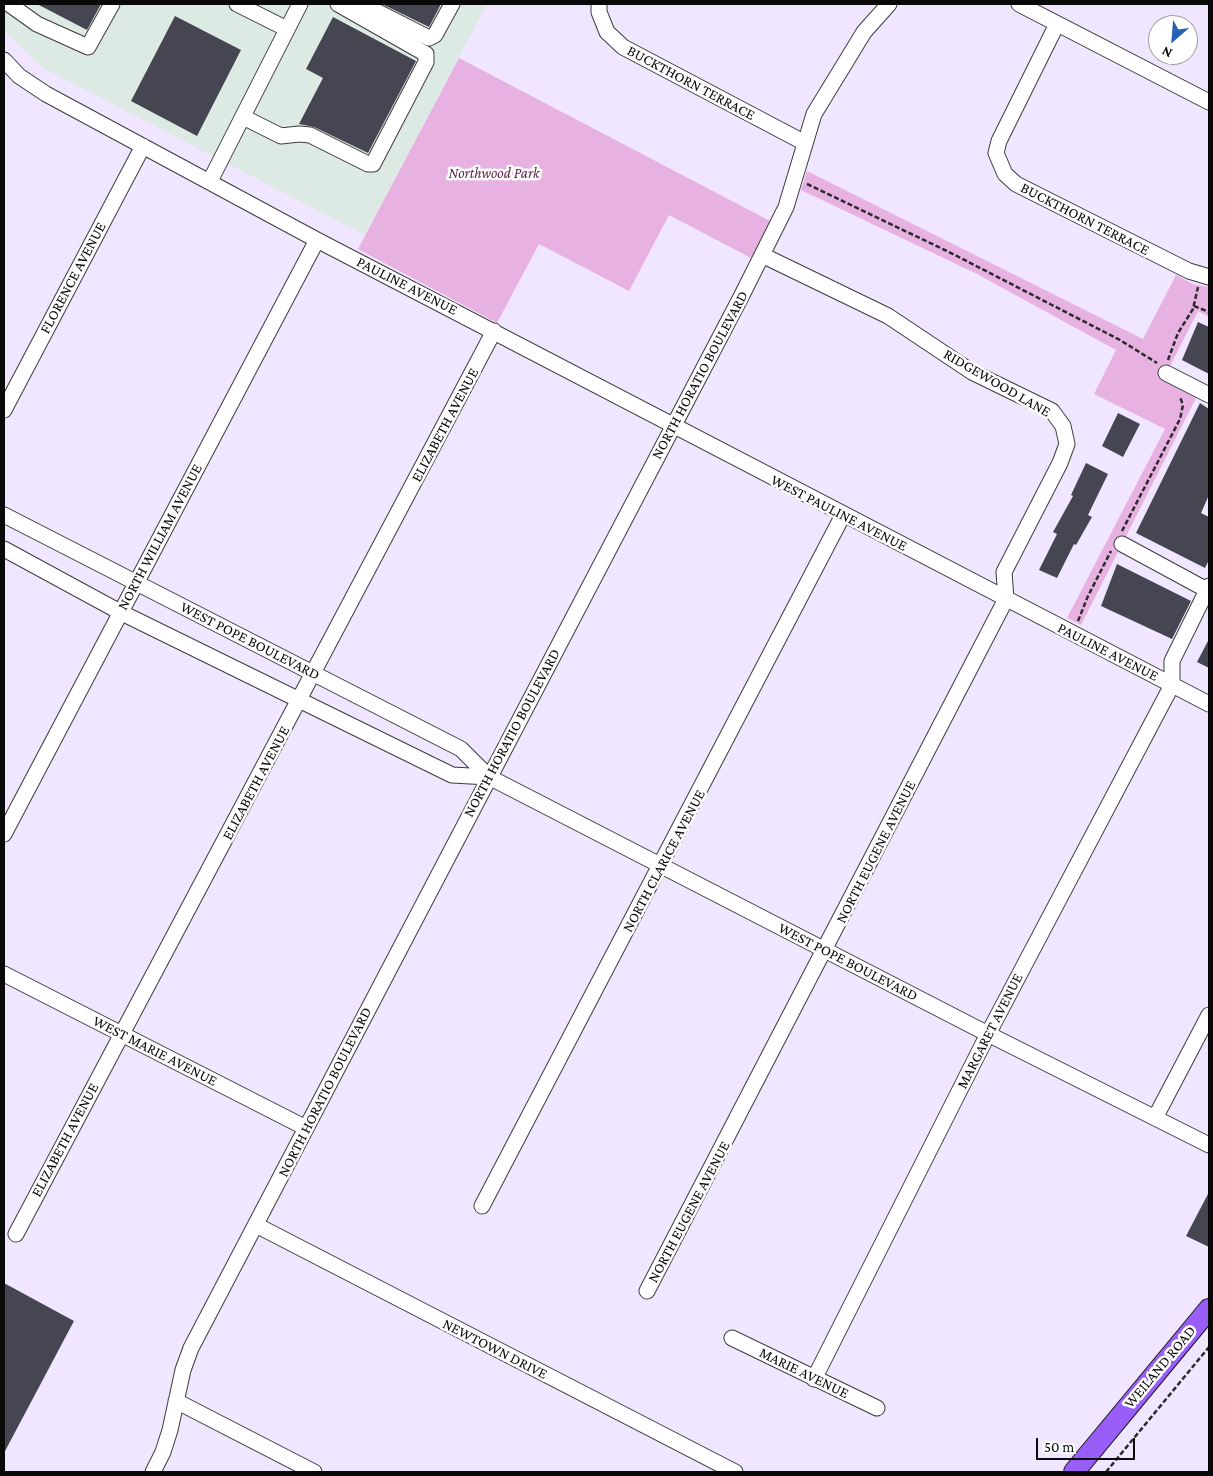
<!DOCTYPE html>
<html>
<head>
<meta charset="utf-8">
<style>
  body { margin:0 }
  #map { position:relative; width:1213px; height:1476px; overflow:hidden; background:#f1e6ff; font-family:"Crimson Pro",serif }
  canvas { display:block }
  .frame { position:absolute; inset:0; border:5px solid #090909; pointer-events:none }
  .north { position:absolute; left:1148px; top:15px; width:50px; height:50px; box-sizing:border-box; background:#fff; border:1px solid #9d9d9d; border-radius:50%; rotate:207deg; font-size:14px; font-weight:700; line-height:20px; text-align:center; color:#090909 }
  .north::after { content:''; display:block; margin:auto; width:18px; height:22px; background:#2562b6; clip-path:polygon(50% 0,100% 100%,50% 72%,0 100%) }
  .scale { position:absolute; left:1036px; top:1438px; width:99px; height:22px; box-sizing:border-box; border:2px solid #090909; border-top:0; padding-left:6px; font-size:15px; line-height:18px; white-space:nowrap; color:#090909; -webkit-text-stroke:4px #fff; paint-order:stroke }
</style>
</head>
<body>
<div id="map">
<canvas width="1213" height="1476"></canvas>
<div class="frame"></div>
<div class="north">N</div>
<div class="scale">50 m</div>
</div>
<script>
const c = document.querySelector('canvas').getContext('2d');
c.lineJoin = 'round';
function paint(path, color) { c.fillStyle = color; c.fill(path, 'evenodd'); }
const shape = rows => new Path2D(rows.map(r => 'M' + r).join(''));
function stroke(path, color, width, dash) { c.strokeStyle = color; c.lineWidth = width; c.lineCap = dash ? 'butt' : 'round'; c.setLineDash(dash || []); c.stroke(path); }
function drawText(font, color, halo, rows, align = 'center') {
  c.font = font + ' "Crimson Pro",serif'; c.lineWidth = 5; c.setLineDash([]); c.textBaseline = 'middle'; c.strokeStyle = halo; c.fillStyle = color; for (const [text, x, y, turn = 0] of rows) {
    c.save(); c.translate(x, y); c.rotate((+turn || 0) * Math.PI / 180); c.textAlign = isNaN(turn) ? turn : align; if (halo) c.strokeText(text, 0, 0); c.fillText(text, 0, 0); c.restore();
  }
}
paint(shape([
  [4,4,487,4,365,235,43,68,4,30]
]), '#dde9e3');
paint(shape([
  [459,58,770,221,751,258,669,215,629,291,539,244,497,323,358,249],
  [807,171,1143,339,1176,275,1193,284,1209,287,1209,317,1198,311,1163,380,1196,398,1081,625,1067,618,1165,429,1094,394,1116,350,977,274,801,190]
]), '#e7b2e1');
paint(shape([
  [37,4,101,4,87,30],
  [382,4,441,4,429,27],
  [175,16,241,50,197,136,131,101],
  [333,17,416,61,368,153,314,127,299,124,323,78,306,69],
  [1198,322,1209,327,1209,374,1182,360],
  [1200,403,1209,409,1209,495,1201,513,1209,517,1209,560,1205,568,1136,533],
  [1118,413,1140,424,1123,457,1102,446],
  [1086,463,1108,474,1088,515,1092,517,1076,545,1074,544,1057,578,1039,570,1057,534,1053,532,1073,496,1071,495],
  [1117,564,1191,601,1172,639,1101,606],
  [1209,639,1209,668,1197,662],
  [1209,1192,1209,1247,1186,1236],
  [4,1283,74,1321,4,1453]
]), '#464652');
const minor = shape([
  [9,4,37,24,88,47,112,4],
  [237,4,287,29],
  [362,4,429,38,435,35,452,4],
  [599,4,599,12,607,32,623,47,805,143],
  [1019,4,1209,102],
  [1057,24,999,141,996,153,1005,174,1016,184,1189,271,1209,277],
  [4,60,19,76,46,94,317,240,1209,704],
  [243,117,281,136,299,134,310,135,368,164,373,164,426,62,426,54,338,4],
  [210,181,300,4],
  [762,255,888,316,972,372,1052,411,1063,426,1067,444,1060,463,1004,572,1006,599],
  [1166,373,1209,395],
  [4,410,143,146],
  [4,515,461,749,489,777,988,1034,1209,1145],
  [1122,544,1207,590],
  [4,549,120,612,452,775,489,777],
  [4,834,317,240],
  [4,974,306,1128],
  [1155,1118,1209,1015],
  [482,1206,843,515],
  [256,1225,735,1472],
  [16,1234,494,331],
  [647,1291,1006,599],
  [732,1338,877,1408],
  [814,1379,988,1034,1172,685,1172,661,1209,586],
  [176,1401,314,1472],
  [153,1472,163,1452,170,1430,183,1370,191,1348,742,295,786,207,814,114,864,32,889,4]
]);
const major = shape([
  [1074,1472,1209,1309]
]);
stroke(minor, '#3c3c3c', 17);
stroke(major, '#1a1a1a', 22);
stroke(shape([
  [807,184,949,252,1120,340,1157,363],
  [1194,306,1209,312],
  [1168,360,1178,333,1193,309,1198,287],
  [1122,531,1180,419,1183,405,1180,397],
  [1078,621,1088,596,1111,551],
  [1106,1472,1209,1347]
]), '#2b2b2b', 2.5, [5, 2.5]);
stroke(minor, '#fff', 15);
stroke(major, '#995ef7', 20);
drawText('15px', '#090909', '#fff', [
  ["BUCKTHORN TERRACE",691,83,28],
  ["BUCKTHORN TERRACE",1085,219,27],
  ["FLORENCE AVENUE",73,278,-62],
  ["PAULINE AVENUE",407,286,27],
  ["NORTH HORATIO BOULEVARD",700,375,-62],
  ["RIDGEWOOD LANE",997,383,30],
  ["ELIZABETH AVENUE",445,425,-62],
  ["WEST PAULINE AVENUE",839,513,27],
  ["NORTH WILLIAM AVENUE",160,537,-62],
  ["WEST POPE BOULEVARD",250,641,27],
  ["PAULINE AVENUE",1108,652,27],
  ["NORTH HORATIO BOULEVARD",512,733,-62],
  ["ELIZABETH AVENUE",256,783,-62],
  ["NORTH EUGENE AVENUE",876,852,-63],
  ["NORTH CLARICE AVENUE",664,861,-62],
  ["WEST POPE BOULEVARD",848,962,27],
  ["MARGARET AVENUE",990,1031,-63],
  ["WEST MARIE AVENUE",155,1051,27],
  ["NORTH HORATIO BOULEVARD",325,1092,-63],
  ["ELIZABETH AVENUE",65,1140,-62],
  ["NORTH EUGENE AVENUE",689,1212,-62],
  ["NEWTOWN DRIVE",495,1349,27],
  ["WEILAND ROAD",1160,1367,-50],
  ["MARIE AVENUE",804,1373,26]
]);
drawText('italic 15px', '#5e1c43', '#fff', [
  ["Northwood Park",494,173]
]);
</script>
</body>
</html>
